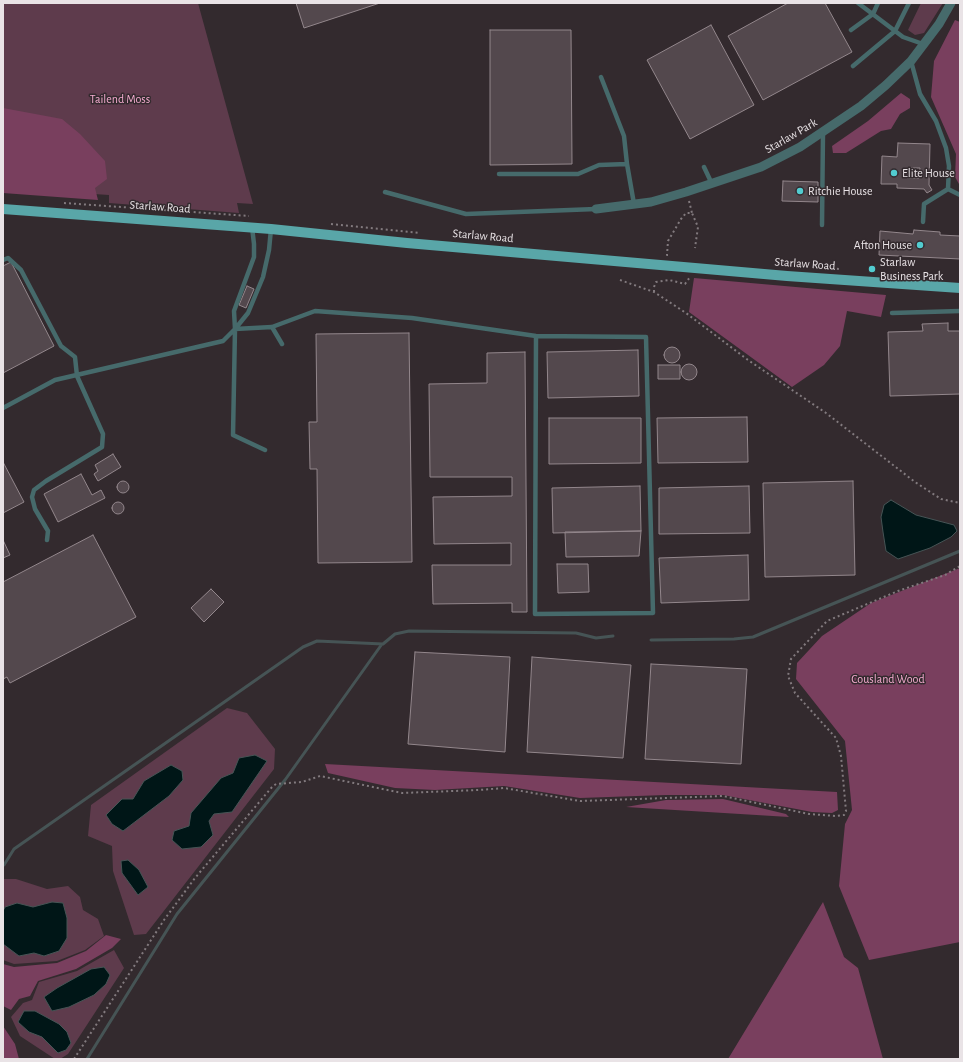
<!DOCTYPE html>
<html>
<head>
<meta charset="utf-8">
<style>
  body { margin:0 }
  #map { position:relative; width:963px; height:1062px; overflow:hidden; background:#332a2e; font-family:"Alegreya Sans",sans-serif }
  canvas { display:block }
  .frame { position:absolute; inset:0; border:4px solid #e9e3e6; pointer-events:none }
</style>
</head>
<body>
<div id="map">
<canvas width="963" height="1062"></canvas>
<div class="frame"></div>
</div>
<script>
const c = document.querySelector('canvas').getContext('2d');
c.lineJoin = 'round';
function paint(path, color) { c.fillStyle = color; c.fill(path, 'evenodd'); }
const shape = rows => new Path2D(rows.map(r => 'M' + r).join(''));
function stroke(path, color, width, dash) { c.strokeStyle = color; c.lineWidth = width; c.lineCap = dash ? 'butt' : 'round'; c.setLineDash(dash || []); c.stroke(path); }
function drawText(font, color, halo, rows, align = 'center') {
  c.font = font + ' "Alegreya Sans",sans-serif'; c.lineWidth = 3; c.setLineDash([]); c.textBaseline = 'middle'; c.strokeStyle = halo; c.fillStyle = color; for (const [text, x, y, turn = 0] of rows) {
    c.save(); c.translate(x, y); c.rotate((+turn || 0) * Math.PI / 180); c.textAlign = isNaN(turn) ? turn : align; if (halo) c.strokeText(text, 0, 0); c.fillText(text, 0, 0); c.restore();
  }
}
paint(shape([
  [3,3,198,3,253,204,237,203,239,213,109,203,109,195,3,188],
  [921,3,943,3,924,33,915,35,908,30],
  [227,708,247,713,275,749,274,769,146,934,134,935,113,871,112,846,88,836,91,805],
  [3,879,16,879,47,889,68,886,80,897,83,910,98,919,104,936,85,950,57,961,14,964,3,960],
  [114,950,124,968,68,1054,60,1059,55,1059,20,1036,11,1017,23,1003,32,1000,39,982,77,971]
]), '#5e3b4c');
paint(shape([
  [955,20,960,22,960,184,959,184,955,177,956,154,931,97,934,61],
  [901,93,910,99,910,108,900,114,891,129,881,131,846,153,833,153,832,146,868,121],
  [3,108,62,119,80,134,105,161,107,179,95,188,98,200,3,193],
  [694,278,886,295,881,317,847,311,840,346,824,365,792,387,689,312],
  [960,568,960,942,869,960,839,886,845,824,852,810,845,741,796,679,797,663,822,636,871,603],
  [325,764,837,792,838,810,832,813,812,812,723,795,666,795,580,798,504,786,435,790,395,788,328,773],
  [723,799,786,814,789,817,626,807,666,800],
  [823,902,844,957,858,968,883,1059,728,1059],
  [106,935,121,939,112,948,76,969,38,981,30,996,19,999,11,1010,3,1006,3,964,14,967,57,963,86,951],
  [3,1026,15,1044,19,1059,3,1059]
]), '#793f5e');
const water = shape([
  [891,500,916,515,954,525,957,531,951,537,930,548,898,559,886,551,883,532,881,517,884,505,891,500],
  [255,755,267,761,232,812,214,814,209,821,213,835,201,847,182,849,172,840,174,831,189,826,191,813,221,778,233,773,239,758,255,755],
  [171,765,182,771,183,780,169,796,123,831,112,824,106,815,122,799,133,799,144,781,171,765],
  [128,860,139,870,148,887,138,895,122,873,121,861,128,860],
  [52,902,63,903,67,918,67,938,59,951,44,956,34,953,19,956,3,944,3,911,5,907,17,903,33,907,52,902],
  [104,967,110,975,106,984,94,995,69,1007,52,1011,44,997,57,988,91,969,104,967],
  [24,1011,35,1011,59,1024,67,1032,71,1043,66,1050,58,1053,42,1037,29,1032,18,1022,24,1011]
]);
paint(water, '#001617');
stroke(water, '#465455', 1);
stroke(shape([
  [651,640,734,639,753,637,960,551],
  [4,865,14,849,303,647,317,641,383,644,395,634,409,631,576,633,596,638,613,636],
  [87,1059,177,914,285,780,382,644]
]), '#465455', 3);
const building = shape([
  [296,3,380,3,304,28,296,3],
  [788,3,825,3,852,52,763,100,728,36,788,3],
  [711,25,754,105,690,139,647,60,711,25],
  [490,30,571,30,572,164,490,165,490,30],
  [898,143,930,144,929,185,932,190,927,193,924,189,897,188,897,184,881,184,882,156,897,157,898,143],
  [908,168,920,168,919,178,907,178,908,168],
  [783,181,818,182,818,202,782,201,783,181],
  [914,230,940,232,940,235,960,236,960,259,879,255,880,231,913,234,914,230],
  [11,262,54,346,3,373,3,266,11,262],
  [247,286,254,289,246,308,239,305,247,286],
  [948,323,948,331,960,331,960,394,890,396,888,332,923,331,922,324,948,323],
  [409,333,412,562,318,563,317,469,310,469,309,422,317,422,316,334,409,333],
  '664 355a8 8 0 1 1 16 0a8 8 0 1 1-16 0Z',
  [638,350,639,396,548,398,547,352,638,350],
  [525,352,527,612,512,612,512,603,433,604,432,565,511,565,511,543,434,544,433,497,512,496,512,477,430,477,429,384,487,383,487,353,525,352],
  '681 372a8 8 0 1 1 16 0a8 8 0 1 1-16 0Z',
  [658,365,680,365,680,379,658,379,658,365],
  [747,417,748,462,658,463,657,418,747,417],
  [549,418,641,418,641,463,549,464,549,418],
  [113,454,121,467,98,481,94,474,98,471,95,465,113,454],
  [3,462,24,502,3,513,3,462],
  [81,474,92,495,101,490,105,498,58,522,44,494,81,474],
  [853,481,855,575,765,577,763,483,853,481],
  '117 487a6 6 0 1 1 12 0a6 6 0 1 1-12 0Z',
  [640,486,641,531,553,533,552,488,640,486],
  [749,486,750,533,659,534,659,488,749,486],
  '112 508a6 6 0 1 1 12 0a6 6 0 1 1-12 0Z',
  [641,531,639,556,566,557,565,532,641,531],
  [93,535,136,617,10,683,7,677,3,679,3,582,93,535],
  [3,540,10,555,3,558,3,540],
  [748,555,749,600,661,603,659,558,748,555],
  [557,564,588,564,589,592,558,593,557,564],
  [211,589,224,602,204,622,191,608,211,589],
  [415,652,510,657,505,752,408,744,415,652],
  [532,657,631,665,623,758,527,752,532,657],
  [651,664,747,669,741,764,645,759,651,664]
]);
paint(building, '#53484d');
stroke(building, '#93878c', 1);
stroke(shape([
  [689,201,692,213],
  [64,203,249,216],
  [331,224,420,233],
  [668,255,667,255,668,241,681,219,686,213,692,213,698,227,695,248],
  [802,266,839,269],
  [620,280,654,292,686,313,748,360,826,413,915,482,941,499,960,503],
  [654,292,654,287,656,282,669,280,685,284,690,277],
  [74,1059,164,920,195,878,272,787,276,784,302,782,320,776,402,793,479,790,504,788,580,801,723,796,809,814,835,816,844,815,846,811,841,756,836,738,795,693,788,676,791,659,827,621,898,591,945,575,960,566]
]), '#827a7e', 2, [2, 3]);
stroke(shape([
  [858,3,903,37,923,44],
  [851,30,873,14,878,3],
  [911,61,920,94,936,121,946,148,949,166,948,189,924,204,923,222],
  [853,66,895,31,909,3],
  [601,77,624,136,627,164],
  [704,167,712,184],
  [499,174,578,174,599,165,627,164,634,204],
  [948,189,960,195],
  [385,192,466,214,596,209],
  [822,225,823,132],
  [252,227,254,244,254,257,234,311,235,329,248,313,263,277,269,250,271,229],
  [3,260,8,258,21,270,61,346,75,357,77,376,103,434,102,447,46,481,34,490,32,497,35,509,48,531,47,540],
  [892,313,960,311],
  [272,327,282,344],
  [235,329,233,435,265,450],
  [3,408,55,380,223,341,235,329,272,327,315,311,412,318,536,336,646,337,653,613,535,614,536,336]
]), '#466a6b', 4.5);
stroke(shape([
  [596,209,651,202,686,192,761,167,800,147,861,106,886,85,911,61,939,24,951,3]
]), '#466a6b', 9);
stroke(shape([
  [3,209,271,229,407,243,787,276,960,288]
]), '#59a6a8', 10);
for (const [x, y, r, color] of [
  [894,173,4,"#52ccd0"],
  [800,191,4,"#52ccd0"],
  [920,245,4,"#52ccd0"],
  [872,269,4,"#52ccd0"]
]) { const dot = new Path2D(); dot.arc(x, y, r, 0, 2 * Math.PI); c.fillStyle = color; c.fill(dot); stroke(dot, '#332a2e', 1.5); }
drawText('12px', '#f5acd0', '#332a2e', [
  ["Tailend Moss",120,99],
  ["Cousland Wood",888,679]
]);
drawText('12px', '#e9e3e6', '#332a2e', [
  ["Starlaw Park",791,136,-30],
  ["Starlaw Road",160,207,4],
  ["Starlaw Road",483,236,5],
  ["Starlaw Road",805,264,4]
]);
drawText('12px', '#e9e3e6', '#332a2e', [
  ["Elite House",902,173],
  ["Ritchie House",808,191],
  ["Afton House",912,245,"right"],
  ["Starlaw",880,262],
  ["Business Park",880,276]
], 'left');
</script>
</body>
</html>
